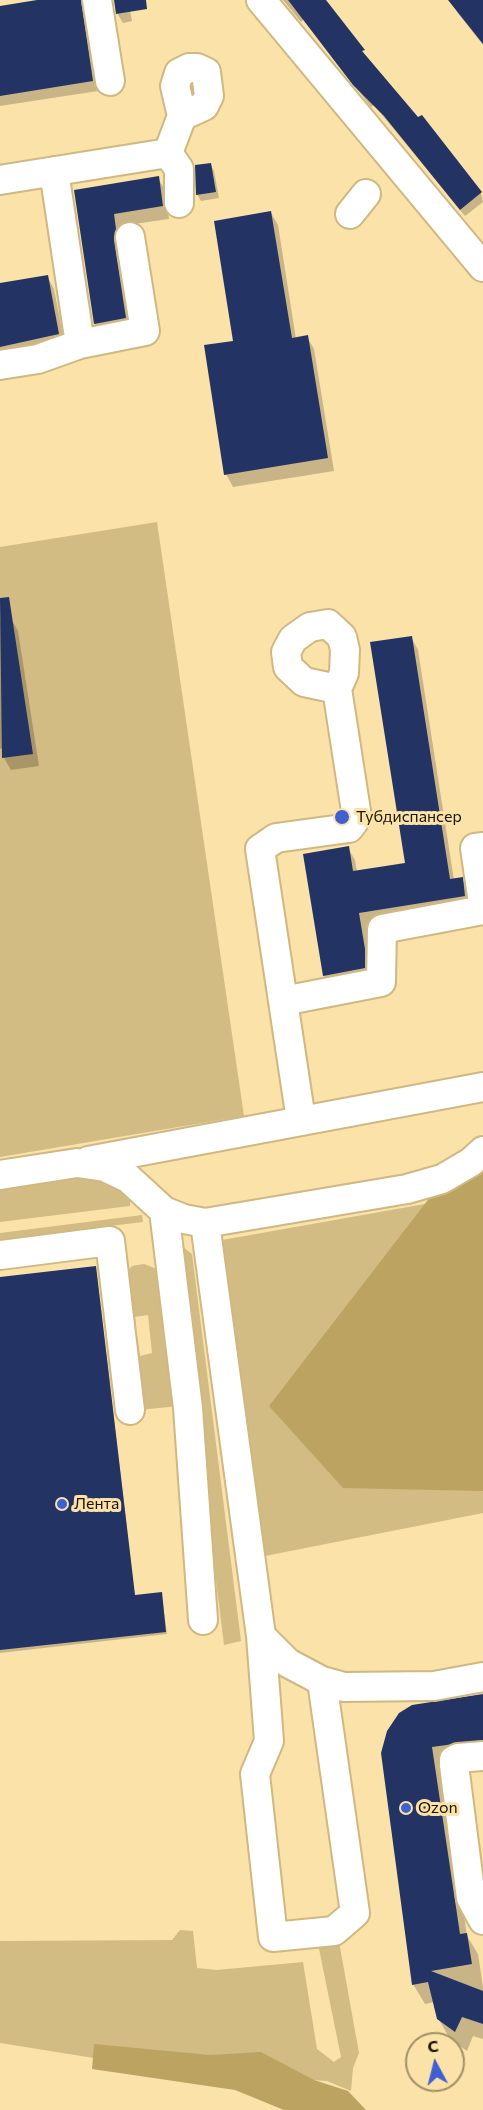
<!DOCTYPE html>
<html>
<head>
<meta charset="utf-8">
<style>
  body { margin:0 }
  #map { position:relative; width:483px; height:2110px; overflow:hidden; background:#fae2a9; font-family:Commissioner,sans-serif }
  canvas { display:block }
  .north { position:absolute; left:405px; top:2032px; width:60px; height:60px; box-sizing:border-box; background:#fae2a9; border:2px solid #a18f65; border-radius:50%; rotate:353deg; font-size:16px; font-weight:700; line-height:24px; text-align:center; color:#1c1300 }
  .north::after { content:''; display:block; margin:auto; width:21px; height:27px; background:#405fd1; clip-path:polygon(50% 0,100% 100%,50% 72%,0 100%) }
</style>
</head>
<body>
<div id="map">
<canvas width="483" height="2110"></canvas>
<div class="north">С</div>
</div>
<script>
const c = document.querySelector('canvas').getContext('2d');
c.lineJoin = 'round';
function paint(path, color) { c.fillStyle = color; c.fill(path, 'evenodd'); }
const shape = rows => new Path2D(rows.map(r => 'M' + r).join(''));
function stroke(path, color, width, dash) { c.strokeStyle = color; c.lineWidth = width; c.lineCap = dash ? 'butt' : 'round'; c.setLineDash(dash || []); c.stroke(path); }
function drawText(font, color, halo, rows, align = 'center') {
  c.font = font + ' Commissioner,sans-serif'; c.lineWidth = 6; c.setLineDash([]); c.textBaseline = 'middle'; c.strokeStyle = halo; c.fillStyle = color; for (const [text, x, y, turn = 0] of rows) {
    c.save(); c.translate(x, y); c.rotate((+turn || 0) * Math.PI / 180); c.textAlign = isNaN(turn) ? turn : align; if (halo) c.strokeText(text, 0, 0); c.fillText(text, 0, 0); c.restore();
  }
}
paint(shape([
  [157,522,244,1116,0,1157,0,547],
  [483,1162,483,1513,260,1557,222,1240,436,1202],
  [71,1174,112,1183,130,1196,130,1206,0,1222,0,1186],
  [142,1215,143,1222,0,1239,0,1233],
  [174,1240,192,1254,241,1641,224,1645],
  [144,1264,159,1270,179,1406,139,1410,129,1338,137,1336,140,1356,152,1353,148,1315,135,1317,136,1331,128,1332,125,1273,132,1266],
  [180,1930,193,1931,197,1968,217,1970,303,1962,317,2049,334,2062,341,2057,317,1939,338,1936,359,2053,353,2068,351,2091,327,2081,175,2071,0,2043,0,1941,172,1940]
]), '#d2bc84');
paint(shape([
  [483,1150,483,1491,343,1488,269,1406,434,1192],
  [94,2044,210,2055,261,2052,314,2080,348,2091,366,2110,284,2110,235,2090,92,2069]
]), '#bda361');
paint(shape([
  [47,0,91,0,85,13,98,91,0,106,0,7],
  [128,0,132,21,123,23,117,13],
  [283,0,320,0,418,119,421,117,457,160,481,193,483,202,465,216,374,105,371,107,304,19,301,22],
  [455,0,483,0,483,45,457,12,452,3],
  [211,165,214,171,219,198,201,201,197,194],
  [158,178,165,190,169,219,120,226,132,330,102,336,95,324,75,191],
  [271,213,278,225,296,339,307,337,314,349,334,471,233,487,226,474,235,342],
  [47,276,54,289,65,346,0,359,0,285],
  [11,619,18,631,39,766,11,770,4,758,2,748,0,749,0,621],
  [411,637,418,650,454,880,462,879,469,891,471,909,366,925,371,962,371,981,332,988,324,976,305,855,348,848,355,860,357,872,406,864],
  [96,1268,135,1597,162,1597,167,1634,0,1653,0,1279],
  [483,1695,483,1760,443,1767,467,1936,478,1954,483,1987,483,2039,473,2036,467,2051,450,2039,438,2018,434,2002,425,2004,413,1984,383,1753]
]), '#0003');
paint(shape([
  [37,0,81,0,93,81,0,96,0,6],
  [114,0,146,0,147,9,116,14],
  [288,0,326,0,365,50,362,51,418,117,422,115,482,192,460,210,384,116,353,85],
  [448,0,483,0,483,44],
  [211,163,216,192,196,195,195,165],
  [159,176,163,206,114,214,116,229,114,240,126,318,94,324,74,190],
  [271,211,292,338,308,335,328,458,224,475,204,345,233,341,214,221],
  [48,275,59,334,0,347,0,283],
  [9,597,33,754,2,758,0,598],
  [412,636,450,879,463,877,465,896,359,913,365,949,365,968,323,976,303,854,349,846,353,871,405,863,370,642],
  [96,1266,135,1595,162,1592,166,1632,0,1650,0,1277],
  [483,1694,483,1740,432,1747,460,1934,467,1933,472,1964,431,1971,483,1991,483,2024,462,2017,455,2032,437,2019,428,1982,412,1985,381,1753,387,1731,399,1713,412,1705]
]), '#233364');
const minor = shape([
  [97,0,110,81],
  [261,0,483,267],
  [168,153,182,116,175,86,179,73,189,68,197,68,206,72,209,96,204,106,182,116],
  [54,171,80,344,145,331,130,237],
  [0,180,168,153,179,169,179,203],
  [350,214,366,194],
  [0,365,38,359,80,344],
  [483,847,475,848,483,903],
  [283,1001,381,982,382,929,483,910],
  [301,1120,260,849,276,838,349,828,355,820,356,811,337,689,344,673,345,650,342,637,328,624,310,627,293,639,286,652,288,667,304,682,337,689],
  [88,1161,483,1087],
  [0,1175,77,1163,105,1167,128,1178,164,1211,184,1219,205,1223,407,1189,442,1179,471,1162,483,1151],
  [164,1211,188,1408,203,1620],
  [205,1223,261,1636,269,1741,255,1774,273,1937,334,1931,355,1913,322,1681],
  [0,1255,110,1241,130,1410],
  [261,1636,288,1663,322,1681,344,1687,434,1686,483,1677],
  [483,1756,458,1758,454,1760,454,1765,471,1898,483,1920]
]);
stroke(minor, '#cfb881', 32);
stroke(minor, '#fff', 28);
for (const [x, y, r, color] of [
  [342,817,8,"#405fd1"],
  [62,1504,6,"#405fd1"],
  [406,1808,6,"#405fd1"]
]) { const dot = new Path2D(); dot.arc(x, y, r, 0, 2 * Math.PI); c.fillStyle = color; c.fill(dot); stroke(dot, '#fae2a9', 2); }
drawText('16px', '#1c1300', '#fae2a9', [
  ["Тубдиспансер",356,817],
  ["Лента",74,1504],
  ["Ozon",418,1808]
], 'left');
</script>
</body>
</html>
